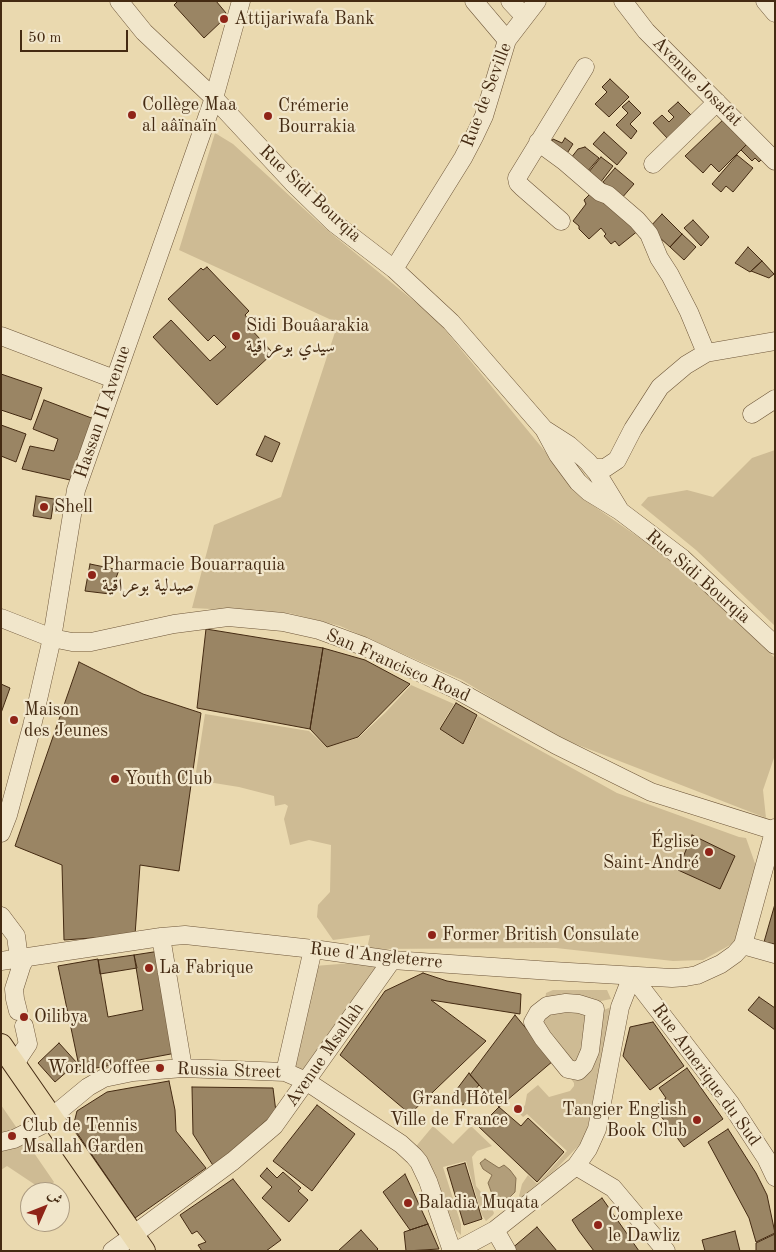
<!DOCTYPE html>
<html>
<head>
<meta charset="utf-8">
<style>
  body { margin:0 }
  #map { position:relative; width:776px; height:1252px; overflow:hidden; background:#ead9af; font-family:"Old Standard TT",Amiri,serif }
  canvas { display:block }
  .frame { position:absolute; inset:0; border:2px solid #442a12; pointer-events:none }
  .north { position:absolute; left:20px; top:1182px; width:50px; height:50px; box-sizing:border-box; background:#f1e6cb; border:1px solid #ac9b81; border-radius:50%; rotate:46deg; font-size:14px; font-weight:700; line-height:20px; text-align:center; color:#442a12 }
  .north::after { content:''; display:block; margin:auto; width:18px; height:22px; background:#8f2418; clip-path:polygon(50% 0,100% 100%,50% 72%,0 100%) }
  .scale { position:absolute; left:20px; top:30px; width:108px; height:22px; box-sizing:border-box; border:2px solid #442a12; border-top:0; padding-left:6px; font-size:15px; line-height:18px; white-space:nowrap; color:#442a12; -webkit-text-stroke:4px #f1e6cb; paint-order:stroke }
</style>
</head>
<body>
<div id="map">
<canvas width="776" height="1252"></canvas>
<div class="frame"></div>
<div class="north">ش</div>
<div class="scale">50 m</div>
</div>
<script>
const c = document.querySelector('canvas').getContext('2d');
c.lineJoin = 'round';
function paint(path, color) { c.fillStyle = color; c.fill(path, 'evenodd'); }
const shape = rows => new Path2D(rows.map(r => 'M' + r).join(''));
function stroke(path, color, width, dash) { c.strokeStyle = color; c.lineWidth = width; c.lineCap = dash ? 'butt' : 'round'; c.setLineDash(dash || []); c.stroke(path); }
function drawText(font, color, halo, rows, align = 'center') {
  c.font = font + ' "Old Standard TT",Amiri,serif'; c.lineWidth = 4.5; c.setLineDash([]); c.textBaseline = 'middle'; c.strokeStyle = halo; c.fillStyle = color; for (const [text, x, y, turn = 0] of rows) {
    c.save(); c.translate(x, y); c.rotate((+turn || 0) * Math.PI / 180); c.textAlign = isNaN(turn) ? turn : align; if (halo) c.strokeText(text, 0, 0); c.fillText(text, 0, 0); c.restore();
  }
}
paint(shape([
  [215,133,233,144,327,230,436,319,585,500,677,564,775,658,775,755,763,790,766,818,555,736,462,680,340,626,289,613,192,608,214,525,281,497,338,323,179,250],
  [775,450,775,626,696,550,641,505,648,497,687,490,713,497,752,458],
  [411,685,454,704,439,729,463,745,478,716,617,793,739,837,746,838,757,869,738,938,732,944,703,960,673,961,556,948,367,949,370,935,333,940,317,917,318,905,330,892,331,845,309,840,290,845,284,819,288,806,285,804,275,806,274,796,239,787,214,783,194,785,205,714,309,731,327,747,358,738,385,713],
  [392,960,305,1070,295,1069,314,966],
  [553,990,607,990,611,999,601,1001,589,1009,593,1015,611,1007,611,1022,585,1139,556,1169,520,1198,519,1196,522,1184,528,1175,537,1184,567,1151,527,1114,523,1117,519,1113,525,1105,527,1094,538,1085,549,1097,570,1091,574,1086,574,1083,565,1070,523,1019,533,1012,543,1023,546,993],
  [1,1105,54,1182,46,1192,7,1166,1,1170],
  [433,1126,453,1144,471,1126,492,1146,477,1151,472,1157,476,1186,489,1202,494,1213,493,1215,486,1221,482,1215,466,1161,443,1167,461,1224,461,1235,448,1222,413,1150]
]), '#cebb94');
const water = shape([
  [485,1159,499,1168,504,1165,510,1170,516,1178,515,1192,510,1197,501,1200,492,1194,488,1183,492,1175,483,1169,480,1163,485,1159]
]);
paint(water, '#b29e7a');
stroke(water, '#867050', 1);
const building = shape([
  [178,1,216,1,226,13,224,19,204,38,174,5,178,1],
  [610,79,629,97,609,117,595,104,607,92,602,87,610,79],
  [629,101,641,113,630,124,637,131,631,139,616,125,628,113,622,107,629,101],
  [678,102,692,116,668,139,653,123,662,115,669,122,674,117,668,111,678,102],
  [725,118,748,143,719,172,711,164,703,173,685,156,725,118],
  [604,132,627,153,617,165,593,144,604,132],
  [565,138,573,144,566,155,550,145,553,139,562,143,565,138],
  [748,143,763,158,759,162,755,158,752,161,741,150,748,143],
  [585,147,599,158,587,172,567,163,578,149,585,147],
  [737,155,753,168,733,192,726,186,721,192,712,184,737,155],
  [601,157,613,166,600,183,588,173,601,157],
  [615,168,634,184,621,199,603,182,615,168],
  [593,191,639,230,619,246,615,241,611,244,604,236,606,234,601,228,589,239,579,229,579,226,573,221,586,204,584,200,593,191],
  [662,214,682,234,670,247,649,228,662,214],
  [693,220,709,237,701,246,684,228,693,220],
  [682,234,696,247,684,260,670,247,682,234],
  [748,247,762,261,750,272,735,263,748,247],
  [762,261,774,274,769,278,751,271,762,261],
  [207,267,249,311,245,315,251,323,248,326,273,353,217,405,153,337,171,320,210,361,226,347,214,335,208,341,168,299,201,268,203,270,207,267],
  [1,374,42,388,31,420,1,410,1,374],
  [44,400,94,419,70,480,22,469,30,446,54,451,58,439,33,429,44,400],
  [1,425,26,434,16,462,1,456,1,425],
  [265,436,280,443,272,462,256,455,265,436],
  [36,496,54,499,51,519,33,516,36,496],
  [90,564,119,570,110,594,85,591,90,564],
  [206,629,323,648,310,729,197,708,206,629],
  [323,648,365,660,410,684,358,737,327,747,310,729,323,648],
  [79,662,143,694,201,713,179,871,140,865,135,935,64,940,62,865,15,846,79,662],
  [1,684,10,688,1,713,1,684],
  [456,703,477,715,463,744,440,729,456,703],
  [692,835,735,856,720,889,678,870,692,835],
  [775,904,775,944,764,942,775,904],
  [160,951,176,1053,80,1071,58,966,98,959,108,1017,143,1010,134,955,160,951],
  [134,955,137,968,100,974,98,960,134,955],
  [423,973,447,981,521,994,520,1014,431,1000,486,1041,410,1114,340,1055,385,991,423,973],
  [759,997,775,1008,775,1030,748,1010,759,997],
  [515,1015,553,1061,499,1107,470,1075,515,1015],
  [653,1022,684,1066,650,1090,623,1056,630,1027,653,1022],
  [59,1043,77,1063,55,1082,38,1063,59,1043],
  [687,1068,723,1119,684,1147,654,1107,666,1098,659,1088,687,1068],
  [469,1073,479,1085,463,1105,451,1097,469,1073],
  [169,1081,175,1110,176,1131,206,1168,135,1218,73,1127,77,1111,107,1092,169,1081],
  [192,1087,273,1088,276,1112,214,1167,193,1134,192,1087],
  [317,1105,355,1134,312,1191,273,1161,317,1105],
  [499,1107,521,1126,528,1118,564,1152,537,1182,479,1127,499,1107],
  [728,1129,756,1173,767,1195,775,1233,756,1242,749,1218,708,1142,728,1129],
  [465,1163,482,1219,464,1225,447,1168,465,1163],
  [267,1168,277,1178,283,1172,301,1188,298,1191,308,1200,289,1222,262,1198,272,1187,260,1176,267,1168],
  [405,1174,428,1224,410,1230,383,1192,405,1174],
  [233,1179,281,1240,266,1251,202,1251,198,1245,206,1242,197,1231,192,1234,180,1215,233,1179],
  [602,1198,639,1251,594,1251,579,1231,572,1220,602,1198],
  [428,1224,439,1249,406,1251,404,1232,428,1224],
  [537,1227,557,1251,511,1251,510,1250,537,1227],
  [361,1230,378,1249,376,1251,338,1251,361,1230],
  [735,1231,740,1251,705,1251,702,1240,735,1231],
  [775,1234,775,1251,756,1251,756,1243,775,1234]
]);
paint(building, '#9a8564');
stroke(building, '#442a12', 1);
const minor = shape([
  [119,1,144,32,214,98,294,184,334,223,394,269,451,322,544,429,558,455,578,482,589,492,620,511,682,558,775,645],
  [474,1,507,40],
  [510,1,524,16],
  [623,1,646,31,775,161],
  [765,1,775,13],
  [538,142,564,161,600,192,608,195,637,220,649,234,659,258,670,275,689,312,706,353],
  [653,164,717,102],
  [561,221,522,187,518,183,517,178,585,67],
  [394,269,463,158,475,135,484,116,507,40,537,1],
  [1,336,114,379],
  [752,414,775,399],
  [544,429,569,445,588,462,597,473,619,509],
  [593,468,605,468,617,460,633,429,660,387,686,365,706,353,775,341],
  [1,618,52,638,72,642,91,642,174,624,228,617,283,622,319,630,363,646,457,690,556,745,651,792,775,831],
  [1,833,8,815,32,726,52,638,76,490,214,98,241,1],
  [1,916,16,936,19,959],
  [161,937,183,1068],
  [743,945,775,954],
  [1,961,161,937,185,935,313,949,392,960,552,971,672,978,686,977,697,975,721,964,735,954,743,945,775,828],
  [632,976,730,1103,766,1158,775,1177],
  [566,1003,579,1004,595,1009,590,1051,584,1065,578,1071,568,1069,564,1064,543,1038,533,1022,538,1013,547,1006,566,1003],
  [18,1011,15,999,14,989,22,964,27,957],
  [17,1067,18,1059,28,1044,24,1026],
  [285,1072,313,949],
  [1,1142,14,1139,42,1125,88,1087,104,1078,133,1072,183,1068,285,1072,306,1081,401,1144,414,1156,419,1162,428,1181,452,1251],
  [576,1166,613,1188,666,1251],
  [495,1230,507,1251],
  [133,1235,233,1161,274,1126,392,960],
  [112,1251,123,1243],
  [456,1251,495,1230,576,1166,588,1149,597,1129,620,1007,632,976]
]);
const major = shape([
  [1,1045,144,1251]
]);
stroke(minor, '#6e5639', 19);
stroke(major, '#442a12', 24);
stroke(minor, '#f1e6cb', 18);
stroke(major, '#ead9af', 22);
for (const [x, y, r, color] of [
  [224,19,5,"#8f2418"],
  [132,115,5,"#8f2418"],
  [268,116,5,"#8f2418"],
  [236,336,5,"#8f2418"],
  [44,507,5,"#8f2418"],
  [92,575,5,"#8f2418"],
  [14,720,5,"#8f2418"],
  [115,779,5,"#8f2418"],
  [709,852,5,"#8f2418"],
  [432,935,5,"#8f2418"],
  [149,968,5,"#8f2418"],
  [24,1017,5,"#8f2418"],
  [160,1068,5,"#8f2418"],
  [518,1109,5,"#8f2418"],
  [697,1120,5,"#8f2418"],
  [12,1136,5,"#8f2418"],
  [408,1203,5,"#8f2418"],
  [598,1225,5,"#8f2418"]
]) { const dot = new Path2D(); dot.arc(x, y, r, 0, 2 * Math.PI); c.fillStyle = color; c.fill(dot); stroke(dot, '#f1e6cb', 2); }
drawText('18px', '#442a12', '#f1e6cb', [
  ["Attijariwafa Bank",234,19],
  ["Collège Maa",142,105],
  ["al aâïnaïn",142,126],
  ["Crémerie",278,106],
  ["Bourrakia",278,127],
  ["Sidi Bouâarakia",246,326],
  ["سيدي بوعراقية",246,347],
  ["Shell",54,507],
  ["Pharmacie Bouarraquia",102,565],
  ["صيدلية بوعراقية",102,586],
  ["Maison",24,710],
  ["des Jeunes",24,731],
  ["Youth Club",125,779],
  ["Église",699,842,"right"],
  ["Saint-André",699,863,"right"],
  ["Former British Consulate",442,935],
  ["La Fabrique",159,968],
  ["Oilibya",34,1017],
  ["World Coffee",150,1068,"right"],
  ["Grand Hôtel",508,1099,"right"],
  ["Ville de France",508,1120,"right"],
  ["Tangier English",687,1110,"right"],
  ["Book Club",687,1131,"right"],
  ["Club de Tennis",22,1126],
  ["Msallah Garden",22,1147],
  ["Baladia Muqata",418,1203],
  ["Complexe",608,1215],
  ["le Dawliz",608,1236]
], 'left');
drawText('18px', '#442a12', '#f1e6cb', [
  ["Avenue Josafat",697,82,45],
  ["Rue de Seville",487,95,-69],
  ["Rue Sidi Bourqia",310,194,43],
  ["Hassan II Avenue",103,412,-71],
  ["Rue Sidi Bourqia",698,577,41],
  ["San Francisco Road",398,666,24],
  ["Rue d'Angleterre",376,956,6],
  ["Avenue Msallah",325,1055,-55],
  ["Russia Street",229,1071,2],
  ["Rue Amerique du Sud",706,1075,54]
]);
</script>
</body>
</html>
